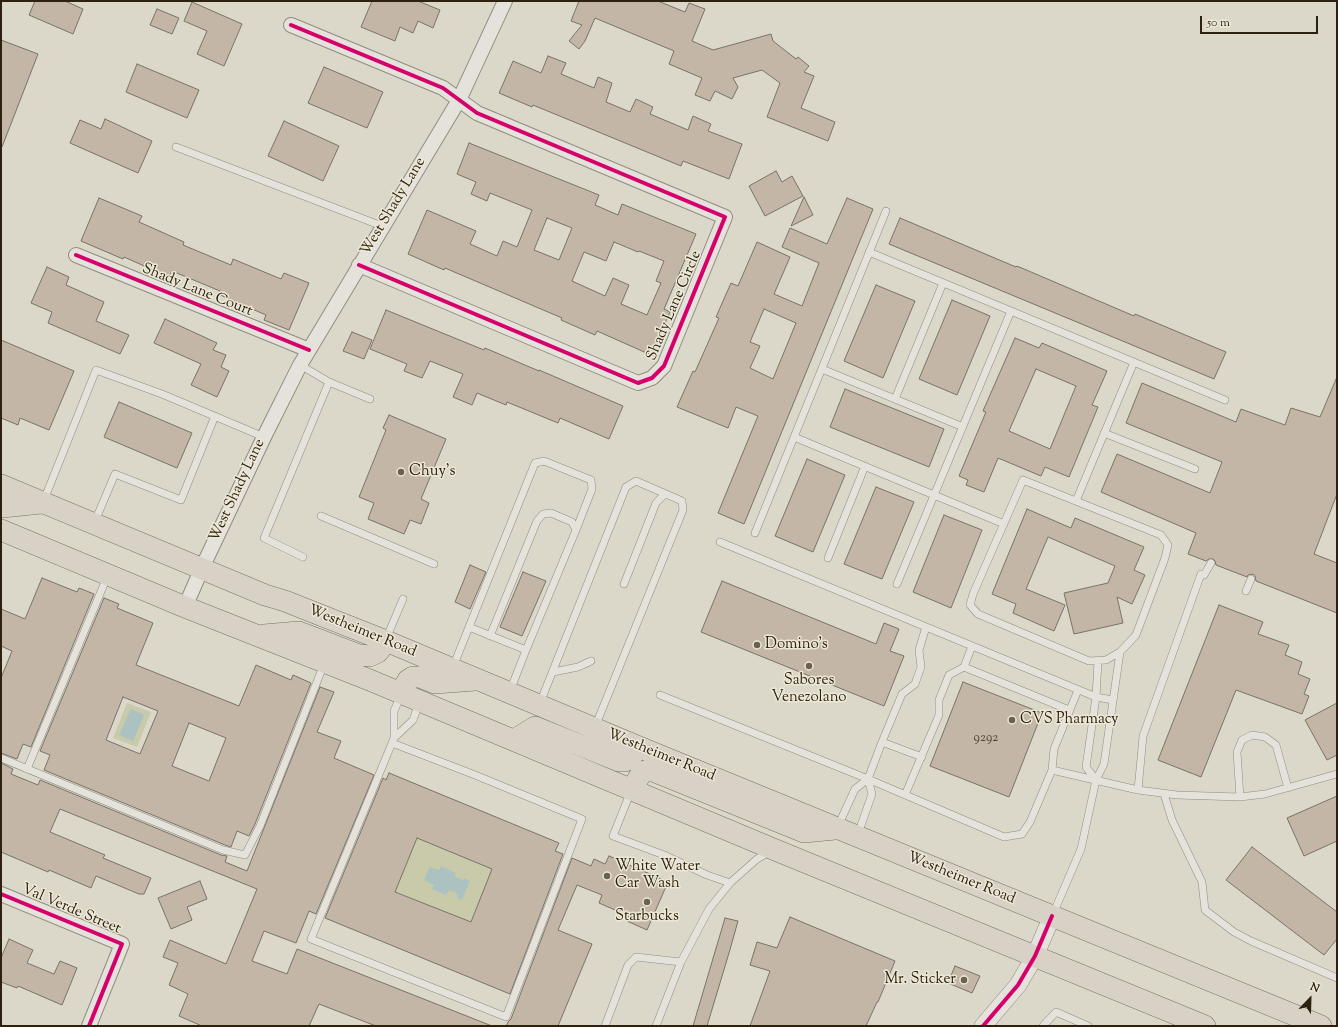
<!DOCTYPE html>
<html>
<head>
<meta charset="utf-8">
<style>
  body { margin:0 }
  #map { position:relative; width:1338px; height:1027px; overflow:hidden; background:#dbd8c9; font-family:"Sorts Mill Goudy",serif }
  canvas { display:block }
  .frame { position:absolute; inset:0; border:2px solid #2f210f; pointer-events:none }
  .north { position:absolute; left:1290px; top:979px; width:40px; height:40px; -webkit-text-stroke:3px #ece8d7; paint-order:stroke; rotate:23deg; font-size:11px; font-weight:700; line-height:16px; text-align:center; color:#2f210f }
  .north::after { content:''; display:block; margin:auto; width:14px; height:18px; background:#2f210f; clip-path:polygon(50% 0,100% 100%,50% 72%,0 100%) }
  .scale { position:absolute; left:1200px; top:16px; width:118px; height:18px; box-sizing:border-box; border:2px solid #2f210f; border-top:0; padding-left:5px; font-size:12px; line-height:14px; white-space:nowrap; color:#2f210f; -webkit-text-stroke:3px #ece8d7; paint-order:stroke }
</style>
</head>
<body>
<div id="map">
<canvas width="1338" height="1027"></canvas>
<div class="frame"></div>
<div class="north">N</div>
<div class="scale">50 m</div>
</div>
<script>
const c = document.querySelector('canvas').getContext('2d');
c.lineJoin = 'round';
function paint(path, color) { c.fillStyle = color; c.fill(path, 'evenodd'); }
const shape = rows => new Path2D(rows.map(r => 'M' + r).join(''));
function stroke(path, color, width, dash) { c.strokeStyle = color; c.lineWidth = width; c.lineCap = dash ? 'butt' : 'round'; c.setLineDash(dash || []); c.stroke(path); }
function drawText(font, color, halo, rows, align = 'center') {
  c.font = font + ' "Sorts Mill Goudy",serif'; c.lineWidth = 3; c.setLineDash([]); c.textBaseline = 'middle'; c.strokeStyle = halo; c.fillStyle = color; for (const [text, x, y, turn = 0] of rows) {
    c.save(); c.translate(x, y); c.rotate((+turn || 0) * Math.PI / 180); c.textAlign = isNaN(turn) ? turn : align; if (halo) c.strokeText(text, 0, 0); c.fillText(text, 0, 0); c.restore();
  }
}
paint(shape([
  [127,703,151,712,137,747,113,738],
  [417,838,492,869,471,922,395,892]
]), '#c8caaa');
paint(shape([
  [131,709,144,715,133,741,119,735],
  [441,866,456,873,454,876,463,880,464,878,470,881,462,900,457,898,458,894,449,890,446,895,432,889,434,885,424,880,430,867,439,870]
]), '#acc2c1');
const building = shape([
  [35,1,65,1,83,9,73,34,29,15,35,1],
  [372,1,418,1,440,10,433,28,418,21,413,33,400,27,395,41,361,27,372,1],
  [579,1,658,1,685,12,689,3,705,9,692,41,713,50,771,34,773,41,796,59,798,57,809,66,804,72,814,76,801,108,835,122,828,141,767,117,780,83,762,70,733,78,738,87,732,99,715,91,710,101,695,95,702,78,669,64,674,51,595,18,585,41,579,49,569,41,582,25,571,21,579,1],
  [192,2,242,24,224,66,197,54,207,31,184,21,192,2],
  [157,9,179,18,172,34,150,25,157,9],
  [1,40,38,54,2,147,1,147,1,40],
  [548,56,566,63,561,74,594,88,598,77,612,83,606,102,630,112,636,99,653,107,650,114,688,130,693,116,711,124,708,131,742,144,729,179,683,161,681,166,533,105,532,107,499,93,513,61,541,73,548,56],
  [137,64,199,90,187,118,126,92,137,64],
  [324,67,383,92,367,128,308,103,324,67],
  [105,119,152,141,138,173,70,143,80,120,101,129,105,119],
  [284,121,339,146,323,181,268,156,284,121],
  [469,143,599,195,595,205,618,215,622,204,696,234,664,309,670,312,651,355,597,331,595,335,561,320,562,318,445,268,444,270,408,254,427,210,476,231,470,244,497,256,503,241,517,247,532,210,490,193,487,201,471,194,476,182,457,174,469,143],
  [547,218,572,228,559,260,534,250,547,218],
  [614,242,638,252,639,251,664,261,656,281,661,283,647,315,621,304,629,285,613,278,605,296,572,281,584,252,606,261,614,242],
  [776,171,782,182,792,176,803,196,765,216,749,186,776,171],
  [804,197,813,215,791,226,804,197],
  [99,198,142,216,139,222,184,242,183,245,231,265,233,259,281,279,284,273,309,283,289,330,264,320,266,315,218,294,220,291,172,271,169,277,124,257,123,259,81,241,99,198],
  [847,198,873,209,744,524,718,513,758,416,736,407,728,428,677,407,693,371,695,372,719,318,716,317,731,283,738,286,757,242,790,257,774,294,802,306,819,263,782,247,790,228,827,244,847,198],
  [764,309,796,323,773,379,750,368,760,346,750,342,764,309],
  [900,218,1016,267,1017,266,1134,316,1135,314,1226,352,1214,379,889,244,900,218],
  [47,267,69,277,66,285,104,302,96,321,129,335,120,354,48,323,52,312,31,303,47,267],
  [876,285,915,301,883,378,844,361,876,285],
  [952,300,990,316,957,395,919,379,952,300],
  [386,310,484,350,485,348,539,371,539,370,623,406,609,439,560,418,558,423,507,402,506,405,477,393,472,405,453,397,463,374,430,361,422,378,404,371,407,364,370,349,386,310],
  [165,319,217,343,213,350,226,355,221,367,229,371,217,397,191,385,201,364,154,343,165,319],
  [352,332,372,340,364,359,343,351,352,332],
  [1015,338,1039,348,1042,343,1107,371,1092,405,1098,407,1069,477,1045,467,1041,476,998,458,984,492,966,485,968,480,959,476,986,412,983,411,1015,338],
  [1036,369,1076,386,1050,449,1009,431,1036,369],
  [1,340,74,371,49,430,20,418,18,425,1,418,1,340],
  [1337,377,1337,494,1314,554,1337,563,1337,613,1256,581,1255,576,1253,574,1248,575,1247,577,1216,565,1215,561,1213,559,1209,559,1206,561,1188,554,1196,533,1101,492,1117,454,1210,493,1222,462,1126,423,1142,383,1236,422,1241,409,1285,425,1291,408,1320,417,1337,377],
  [845,389,944,429,929,467,830,427,845,389],
  [119,402,192,433,177,468,104,437,119,402],
  [389,415,446,439,421,499,429,503,421,524,410,520,404,534,368,519,374,503,359,497,386,430,383,428,389,415],
  [807,459,845,475,813,552,775,536,807,459],
  [876,487,914,502,882,579,844,564,876,487],
  [1027,509,1071,528,1075,518,1144,547,1134,570,1145,575,1132,604,1117,597,1123,623,1074,634,1064,593,1108,583,1115,566,1048,537,1026,589,1065,605,1054,631,1013,613,1016,604,992,594,1027,509],
  [944,515,982,530,951,608,913,592,944,515],
  [470,565,486,572,470,609,455,602,470,565],
  [523,572,546,581,522,636,500,627,523,572],
  [42,578,77,592,79,588,94,594,31,747,23,744,17,759,1,753,1,678,12,651,1,646,1,609,25,619,42,578],
  [722,581,876,644,884,623,899,629,890,651,904,656,884,706,701,632,722,581],
  [104,598,119,604,117,608,153,623,136,665,239,706,256,665,291,680,293,675,311,683,255,824,249,836,237,831,231,847,225,845,44,770,50,755,40,751,104,598],
  [123,697,158,711,140,754,106,740,123,697],
  [189,723,226,738,209,781,172,766,189,723],
  [1219,605,1263,622,1258,634,1289,645,1285,655,1302,662,1298,674,1310,679,1304,694,1309,696,1302,714,1236,690,1201,777,1158,760,1219,605],
  [963,682,1042,713,1009,797,930,766,963,682],
  [320,687,334,692,317,732,341,741,334,758,374,775,316,914,309,911,296,943,264,931,252,961,287,974,297,949,492,1026,376,1026,319,1004,309,1026,202,1026,179,1016,188,994,169,985,178,963,163,957,170,940,226,964,257,889,60,809,50,832,105,855,103,858,151,878,144,894,139,894,96,876,91,888,49,870,48,872,1,852,1,763,13,769,11,774,38,785,40,780,221,855,227,856,225,862,247,871,320,687],
  [1337,703,1337,755,1327,760,1305,720,1337,703],
  [389,773,559,843,555,851,563,854,510,994,325,918,383,778,386,780,389,773],
  [417,838,492,869,471,922,395,892,417,838],
  [1337,796,1337,841,1304,856,1287,818,1337,796],
  [1252,847,1337,912,1337,939,1324,955,1226,880,1252,847],
  [609,856,668,882,647,930,627,921,629,916,599,903,602,895,577,885,558,930,592,944,558,1026,506,1026,508,1022,511,1019,572,858,591,866,594,859,605,864,609,856],
  [200,881,207,899,187,907,192,920,171,929,158,898,200,881],
  [790,917,895,961,878,1002,877,1002,866,1026,750,1026,770,971,750,965,757,942,777,948,790,917],
  [725,918,738,921,729,953,707,1026,693,1026,725,918],
  [9,939,33,950,27,963,54,974,60,961,77,968,62,1005,18,986,17,988,1,982,1,958,9,939],
  [955,966,980,976,972,993,948,983,955,966]
]);
paint(building, '#c4b6a7');
stroke(building, '#777368', 1);
const service = shape([
  [176,147,382,226],
  [869,252,1225,400],
  [300,365,329,382,370,399],
  [822,369,963,427],
  [895,399,943,283],
  [1104,433,1195,469],
  [794,437,1004,524],
  [1023,480,1161,535,1168,545,1165,558,1136,635,1120,652,1106,660,1089,661,978,614,970,605,973,594,1023,480],
  [44,500,96,370,162,394,264,437],
  [1076,501,1134,362],
  [321,516,434,564],
  [95,521,115,474,181,500,215,416],
  [755,533,886,211],
  [720,542,1096,697,1113,700],
  [303,557,264,538,329,382],
  [828,558,865,466],
  [1204,575,1211,563],
  [624,584,656,503,665,494],
  [897,584,1011,311],
  [1246,591,1251,579],
  [469,627,535,463,544,461,591,480,592,489,576,530],
  [490,636,537,521,543,514,551,513,572,522,576,530,526,650],
  [386,639,403,599],
  [453,667,469,627,526,650,510,691],
  [964,667,1069,710],
  [553,672,578,667,591,661],
  [660,695,868,779,1004,837,1022,834,1030,822,1052,770,1054,749,1078,690],
  [540,703,626,487,636,481,682,501,683,510,595,727],
  [394,738,413,720,419,703],
  [882,742,922,757],
  [392,743,311,939,506,1017,582,819,475,775,392,743,394,738,394,711,401,695],
  [1,758,223,850,245,855,260,826,324,664],
  [27,769,107,577],
  [1052,770,1138,790,1177,795,1240,797,1265,794,1337,774],
  [1096,780,1086,767,1096,697,1098,661],
  [1138,790,1143,736,1201,574],
  [631,791,613,836,664,855,707,875,730,883,757,859,770,851],
  [1164,794,1172,820,1202,882,1205,910,1234,932,1251,941,1337,978],
  [905,795,939,715,939,700,949,675,964,667,972,646],
  [1240,797,1237,752,1242,740,1252,735,1265,737,1276,745,1288,788],
  [838,826,855,789,868,779,882,742,902,694,915,684,921,667,919,650,926,627],
  [858,834,872,794,868,779],
  [1053,914,1081,849,1096,780,1104,764,1120,652],
  [605,1026,628,965,636,957,681,962],
  [656,1026,681,962,709,909,730,883],
  [1043,1026,1056,1012,1088,1026]
]);
const minor = shape([
  [291,25,443,88,477,113,725,217,664,366,652,378,638,383,359,265],
  [76,255,309,350],
  [185,607,202,568,264,437,300,365,459,100,505,1],
  [1,894,122,944,89,1026]
]);
const tertiary = shape([
  [983,1026,1018,985,1035,956,1052,916]
]);
const primary = shape([
  [1,485,265,595,285,601,386,641,639,747,1321,1026],
  [1,506,3,507,41,503],
  [1,530,185,607,372,681,773,849,1205,1026],
  [264,635,299,632,359,655,370,656,378,652,386,641],
  [401,693,408,680,413,677,420,677,435,683,475,680],
  [514,740,535,727,619,761,625,761,630,758,639,747],
  [632,789,642,772,646,771,653,771,804,832,835,829]
]);
stroke(service, '#908c81', 8);
stroke(minor, '#908c81', 16);
stroke(tertiary, '#908c81', 18);
stroke(primary, '#777368', 22);
stroke(service, '#e4e2db', 7);
stroke(minor, '#e4e2db', 14);
stroke(tertiary, '#e4e2db', 17);
stroke(primary, '#d8d2c6', 21);
stroke(shape([
  [291,25,443,88,477,113,725,217,664,366,652,378,638,383,359,265],
  [76,255,309,350],
  [1,894,122,944,89,1026],
  [983,1026,1018,985,1035,956,1052,916]
]), '#d6006c', 4);
for (const [x, y, r, color] of [
  [401,472,4,"#6b6150"],
  [757,645,4,"#6b6150"],
  [809,666,4,"#6b6150"],
  [1012,720,4,"#6b6150"],
  [607,876,4,"#6b6150"],
  [647,902,4,"#6b6150"],
  [964,980,4,"#6b6150"]
]) { const dot = new Path2D(); dot.arc(x, y, r, 0, 2 * Math.PI); c.fillStyle = color; c.fill(dot); stroke(dot, '#ece8d7', 1.5); }
drawText('13px', '#544635', null, [
  ["9292",986,739]
]);
drawText('15px', '#2f210f', '#ece8d7', [
  ["West Shady Lane",394,207,-59],
  ["Shady Lane Court",197,291,22],
  ["Shady Lane Circle",675,306,-67],
  ["West Shady Lane",238,491,-65],
  ["Westheimer Road",362,632,22],
  ["Westheimer Road",661,756,22],
  ["Westheimer Road",961,879,22],
  ["Val Verde Street",71,910,23]
]);
drawText('15px', '#2f210f', '#ece8d7', [
  ["Chuy's",409,472],
  ["Domino's",765,645],
  ["Sabores",809,681,"center"],
  ["Venezolano",809,698,"center"],
  ["CVS Pharmacy",1020,720],
  ["White Water",615,867],
  ["Car Wash",615,884],
  ["Starbucks",647,917,"center"],
  ["Mr. Sticker",956,980,"right"]
], 'left');
</script>
</body>
</html>
